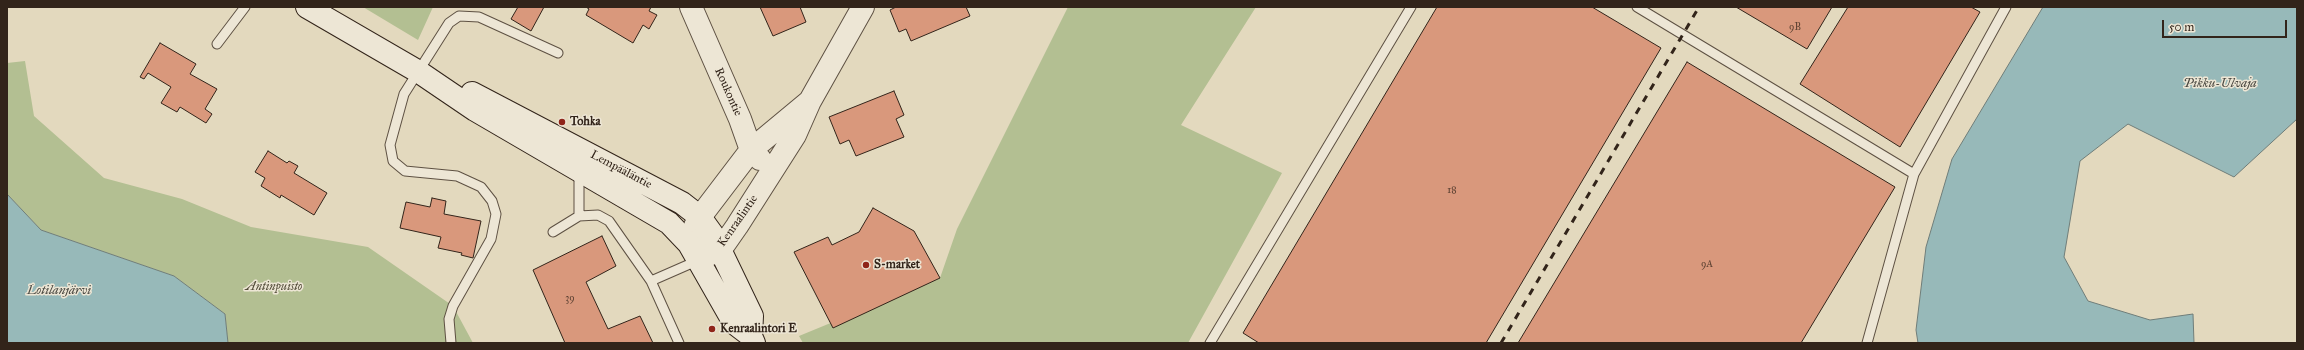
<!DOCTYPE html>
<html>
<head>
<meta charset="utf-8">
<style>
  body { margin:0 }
  #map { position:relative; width:2304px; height:350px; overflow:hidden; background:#e3d9be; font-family:"IM FELL Great Primer",serif }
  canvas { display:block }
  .frame { position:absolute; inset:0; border:8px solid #32241a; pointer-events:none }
  .scale { position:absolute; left:2162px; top:20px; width:125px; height:18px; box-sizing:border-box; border:2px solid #32241a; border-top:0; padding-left:5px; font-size:12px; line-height:14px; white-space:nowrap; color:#32241a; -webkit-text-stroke:3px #ede6d5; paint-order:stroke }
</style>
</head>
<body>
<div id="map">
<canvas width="2304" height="350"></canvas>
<div class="frame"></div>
<div class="scale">50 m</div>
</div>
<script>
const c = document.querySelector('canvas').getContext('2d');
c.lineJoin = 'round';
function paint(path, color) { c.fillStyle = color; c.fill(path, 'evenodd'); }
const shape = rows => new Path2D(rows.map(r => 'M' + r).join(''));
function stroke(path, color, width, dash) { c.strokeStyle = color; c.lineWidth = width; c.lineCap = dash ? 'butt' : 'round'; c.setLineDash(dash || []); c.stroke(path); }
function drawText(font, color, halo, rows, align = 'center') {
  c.font = font + ' "IM FELL Great Primer",serif'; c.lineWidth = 3; c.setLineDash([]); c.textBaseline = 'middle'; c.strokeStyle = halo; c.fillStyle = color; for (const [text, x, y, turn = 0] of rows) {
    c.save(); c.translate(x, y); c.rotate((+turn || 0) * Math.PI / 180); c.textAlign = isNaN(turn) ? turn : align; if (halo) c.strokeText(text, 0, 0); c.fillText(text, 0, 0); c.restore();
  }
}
paint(shape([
  [363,7,433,7,418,40],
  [1068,7,1256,7,1181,125,1282,173,1188,343,803,343,799,336,940,278,957,229],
  [25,61,34,116,104,178,182,199,251,227,368,247,453,306,473,343,228,343,225,314,174,276,41,230,7,194,7,63]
]), '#b3bf92');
const water = shape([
  [2043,7,2297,7,2297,119,2234,177,2128,124,2080,161,2064,257,2088,301,2150,320,2193,314,2194,343,1918,343,1916,330,1926,247,1952,159,2043,7],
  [7,194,41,230,174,276,225,314,228,343,7,343,7,194]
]);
paint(water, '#97b9b9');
stroke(water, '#6f7d79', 1);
const building = shape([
  [518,7,544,7,531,31,511,19,518,7],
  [586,7,651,7,649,11,657,15,649,29,643,25,633,43,586,15,589,9,586,7],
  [760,7,800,7,806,22,773,36,760,7],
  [896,7,966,7,970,16,911,41,906,29,899,32,890,10,896,7],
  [1437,7,1592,7,1661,48,1486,343,1259,343,1243,333,1437,7],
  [1736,7,1832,7,1807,49,1736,7],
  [1848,7,1971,7,1980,12,1900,147,1800,84,1848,7],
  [160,43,196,64,190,74,217,89,205,109,212,114,206,123,180,107,177,112,161,103,171,87,148,73,144,79,140,77,160,43],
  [1687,62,1895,187,1801,343,1518,343,1687,62],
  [894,91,904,115,896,119,904,137,856,156,849,140,840,144,829,117,894,91],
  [268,151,287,163,289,161,298,166,294,173,327,193,314,215,281,195,280,198,261,186,265,178,255,172,268,151],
  [432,198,446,201,444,214,481,221,473,258,461,255,462,253,438,248,441,237,400,228,406,202,430,207,432,198],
  [873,208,914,231,940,278,833,328,794,252,828,237,832,245,859,232,873,208],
  [602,236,616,266,586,282,608,329,640,316,653,343,565,343,533,270,602,236]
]);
paint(building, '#d9987c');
stroke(building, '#32241a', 1);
const service = shape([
  [1637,7,1914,174],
  [217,44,245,7],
  [579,171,579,216],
  [553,232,579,216,598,215,609,221,651,281,679,343],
  [651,281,699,260],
  [451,343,449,319,453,306,491,239,496,214,492,201,481,187,457,176,405,171,393,161,390,145,404,94,449,23,459,16,479,17,558,53],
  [1210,343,1411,7],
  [1867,343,1914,174,2006,7]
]);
const tertiary = shape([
  [691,7,740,119,751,150,760,159],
  [810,101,751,150,700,217,695,226,694,234,700,259,721,249,737,226,795,135,810,101,863,7]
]);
const secondary = shape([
  [307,7,419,72,475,110,669,223,689,244,734,323,751,336,754,343],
  [472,93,682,203,700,217,713,235,752,316,751,336]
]);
stroke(service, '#5e5143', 11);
stroke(tertiary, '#5e5143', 24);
stroke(secondary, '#32241a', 24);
stroke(service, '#ede6d5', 9);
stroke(tertiary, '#ede6d5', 22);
stroke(secondary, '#ede6d5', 22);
stroke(shape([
  [1501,343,1699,7]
]), '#32241a', 3, [7, 7]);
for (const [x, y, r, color] of [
  [562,122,4,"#8f2418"],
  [866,265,4,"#8f2418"],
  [712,329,4,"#8f2418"]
]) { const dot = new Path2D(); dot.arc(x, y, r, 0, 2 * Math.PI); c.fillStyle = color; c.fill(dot); stroke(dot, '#ede6d5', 1.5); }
drawText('10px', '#5c4132', null, [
  ["9B",1795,28],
  ["18",1452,191],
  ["9A",1707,265],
  ["39",570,299]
]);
drawText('12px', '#32241a', '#ede6d5', [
  ["Roukontie",728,92,66],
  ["Lempääläntie",621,170,28],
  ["Kenraalintie",738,221,-55]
]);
drawText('bold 12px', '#32241a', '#ede6d5', [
  ["Tohka",570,122],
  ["S-market",874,265],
  ["Kenraalintori E",720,329]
], 'left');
drawText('italic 12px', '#524b38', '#ede6d5', [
  ["Antinpuisto",274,287]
]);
drawText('italic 13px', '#4b4942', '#ede6d5', [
  ["Pikku-Ulvaja",2220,84],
  ["Lotilanjärvi",59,291]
]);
</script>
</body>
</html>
